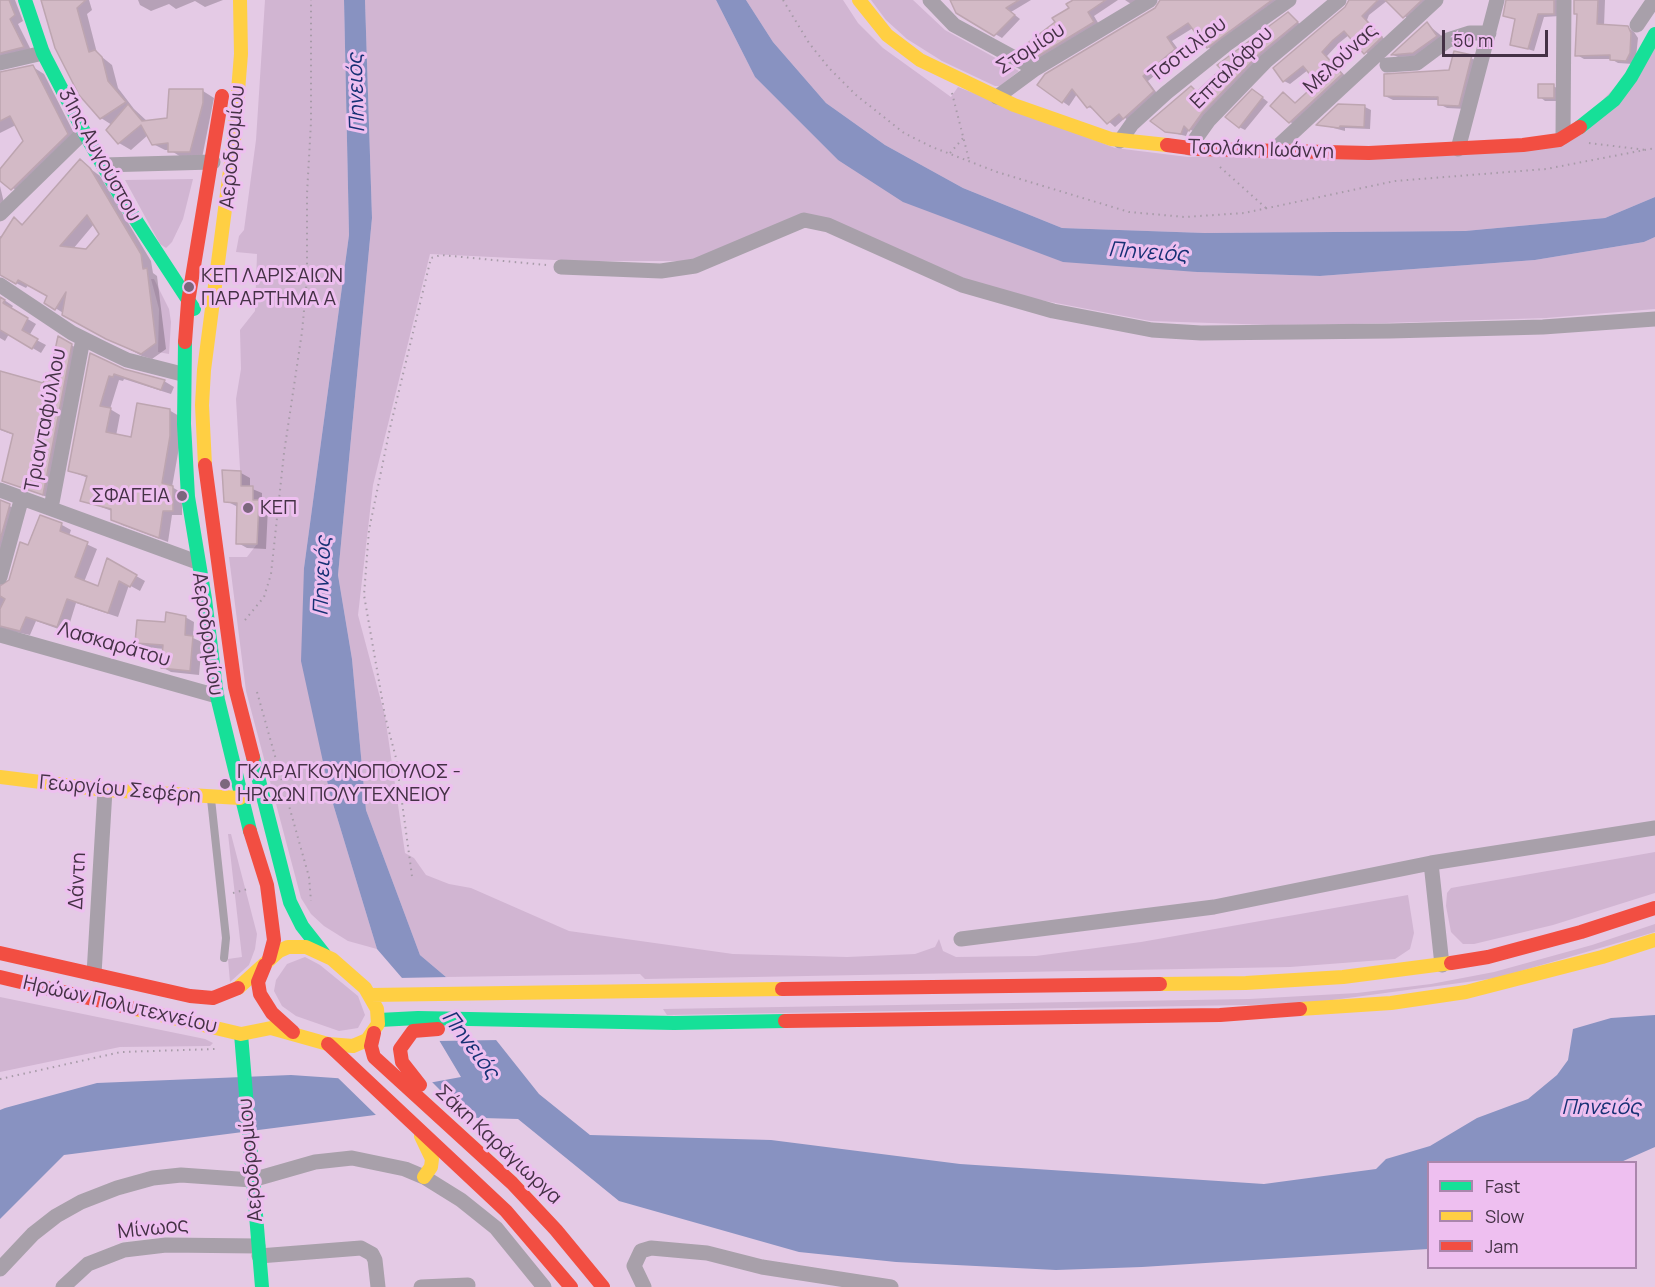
<!DOCTYPE html>
<html>
<head>
<meta charset="utf-8">
<style>
  body { margin:0 }
  #map { position:relative; width:1655px; height:1287px; overflow:hidden; background:#e4cae5; font-family:Manrope,sans-serif }
  canvas { display:block }
  .legend { position:absolute; left:1427px; top:1161px; width:210px; height:108px; box-sizing:border-box; background:#eebff0; border:2px solid #aa86ac; margin:0; padding:8px 10px; list-style:none; font-size:18px; color:#443145 }
  .legend li { display:flex; align-items:center; gap:12px; height:30px }
  .legend b { width:30px; border:2px solid #aa86ac }
  .scale { position:absolute; left:1442px; top:30px; width:106px; height:27px; box-sizing:border-box; border:3px solid #443145; border-top:0; padding-left:8px; font-size:18px; line-height:21px; white-space:nowrap; color:#443145; -webkit-text-stroke:4px #eebff0; paint-order:stroke }
</style>
</head>
<body>
<div id="map">
<canvas width="1655" height="1287"></canvas>
<ul class="legend">
<li><b style="height:8px;background:#16e098"></b>Fast</li>
<li><b style="height:8px;background:#ffcf43"></b>Slow</li>
<li><b style="height:8px;background:#f24e42"></b>Jam</li>
</ul>
<div class="scale">50 m</div>
</div>
<script>
const c = document.querySelector('canvas').getContext('2d');
c.lineJoin = 'round';
function paint(path, color) { c.fillStyle = color; c.fill(path, 'evenodd'); }
const shape = rows => new Path2D(rows.map(r => 'M' + r).join(''));
function stroke(path, color, width, dash) { c.strokeStyle = color; c.lineWidth = width; c.lineCap = dash ? 'butt' : 'round'; c.setLineDash(dash || []); c.stroke(path); }
function drawText(font, color, halo, rows, align = 'center') {
  c.font = font + ' Manrope,sans-serif'; c.lineWidth = 6; c.setLineDash([]); c.textBaseline = 'middle'; c.strokeStyle = halo; c.fillStyle = color; for (const [text, x, y, turn = 0] of rows) {
    c.save(); c.translate(x, y); c.rotate((+turn || 0) * Math.PI / 180); c.textAlign = isNaN(turn) ? turn : align; if (halo) c.strokeText(text, 0, 0); c.fillText(text, 0, 0); c.restore();
  }
}
paint(shape([
  [265,0,344,0,349,235,304,568,330,794,377,949,348,941,324,926,311,914,301,898,246,691,229,557,247,557,257,544,259,501,253,500,253,486,241,486,236,399,241,369,240,330,255,311,257,254,236,252,239,236,244,230,256,140],
  [365,0,716,0,755,77,838,160,1197,272,1320,276,1535,260,1644,242,1655,237,1655,309,1546,318,1353,324,1272,325,1150,321,962,285,808,220,707,261,575,261,430,254,373,485,358,615,385,716,405,853,414,858,426,875,449,884,471,888,569,931,733,954,847,957,915,954,935,947,939,939,943,951,956,957,1036,956,1141,942,1408,895,1414,933,1410,949,1395,959,1290,967,645,979,640,974,446,977,420,955,366,810,352,659,338,575,372,218],
  [746,0,843,0,858,23,883,48,951,97,958,87,1115,148,1188,157,1562,143,1655,45,1655,197,1605,218,1465,231,1205,233,1062,228,963,188,885,145,826,103,773,42],
  [871,0,913,0,945,30,1019,71,1000,86,995,86,942,61,907,39,886,20],
  [193,179,183,219,172,242,166,248,160,244,125,180],
  [151,279,154,279,169,309,171,322,169,354,158,352,159,309],
  [228,834,231,834,257,934,255,949,249,965,230,982,228,959,242,957],
  [1655,852,1655,893,1553,925,1474,944,1463,944,1451,932,1446,906,1447,893,1451,888],
  [1655,924,1655,932,1497,978,1303,1004,667,1015,663,1009,1249,999,1357,993,1431,984,1494,972,1592,945],
  [305,957,320,965,358,996,365,1015,358,1028,339,1031,296,1016,282,1006,274,991,276,980,287,964],
  [0,997,205,1039,213,1043,210,1046,120,1047,0,1072]
]), '#d1b5d2');
paint(shape([
  [344,0,365,0,372,218,338,575,352,659,366,810,420,955,446,977,539,1094,590,1135,771,1140,960,1164,1264,1184,1376,1169,1386,1159,1430,1146,1477,1118,1528,1099,1557,1075,1568,1060,1573,1029,1611,1018,1655,1015,1655,1147,1621,1162,1428,1162,1428,1249,1142,1267,1056,1270,896,1262,799,1252,619,1201,518,1119,375,1115,64,1155,0,1219,0,1110,5,1108,97,1083,291,1075,423,1084,461,1077,402,978,377,949,330,794,301,661,304,568,349,235],
  [716,0,746,0,773,42,826,103,885,145,963,188,1062,228,1205,233,1465,231,1605,218,1655,197,1655,237,1644,242,1535,260,1320,276,1197,272,1063,262,903,202,838,160,755,77]
]), '#8892c1');
paint(shape([
  [450,977,500,1040,437,1041,398,978],
  [335,1075,430,1080,471,1121,379,1118]
]), '#e4cae5');
paint(shape([
  [0,0,15,0,23,21,18,24,32,52,0,56],
  [50,0,89,0,92,10,87,14,97,53,112,65,118,88,134,109,148,122,168,119,203,91,214,98,202,158,181,157,170,150,165,150,153,144,148,135,131,150,119,143,112,125,101,118],
  [138,0,223,0,205,7,195,1,176,9,169,4,151,11,140,5],
  [958,0,1031,0,1011,12,1020,19,1002,38,958,12],
  [1076,0,1118,0,1094,16,1100,26,1043,60,1036,56],
  [1125,0,1144,0,1134,6],
  [1161,0,1286,0,1214,51,1208,47,1193,28,1172,41,1181,53,1148,81,1159,96,1131,122,1125,118,1115,127,1096,110,1088,107,1077,94,1069,106,1039,85,1157,9],
  [1349,0,1431,0,1409,20,1388,0,1369,15,1367,20,1386,41,1370,56,1349,35,1339,43,1327,56,1347,78,1296,125,1290,122,1296,104,1319,83,1308,70,1290,84,1284,81,1349,4],
  [1507,0,1561,0,1560,16,1544,17,1534,51,1511,44,1516,20,1505,15],
  [1575,0,1605,0,1604,26,1627,27,1634,32,1638,38,1636,57,1633,64,1618,63,1611,59,1584,59,1577,55,1578,14],
  [1288,14,1301,25,1195,132,1189,129,1186,136,1165,131,1191,87,1198,92],
  [1427,24,1444,38,1420,56,1398,57,1393,55],
  [1455,53,1479,61,1467,109,1447,108,1439,104,1439,100,1393,100,1385,96,1450,71],
  [33,67,44,74,78,141,23,195,0,179,0,171,25,142,16,125,0,133,0,74],
  [1553,86,1559,89,1559,101,1545,101,1540,97],
  [1258,94,1268,102,1245,130,1239,127],
  [1365,107,1371,110,1370,129,1345,128,1345,131,1318,124],
  [80,161,100,176,151,261,153,273,157,276,166,349,152,359,142,356,74,320,46,302,49,296,29,284,26,288,0,275,0,236,3,237,14,219,24,225],
  [94,224,101,234,87,250,73,249],
  [0,186,5,207,0,208],
  [0,297,13,306,11,309,36,324,29,336,46,345,41,353,9,334,5,341,0,338],
  [59,338,80,350,52,499,4,480,14,435,0,430,0,372,44,385,52,376],
  [91,355,124,371,164,381,174,387,171,394,124,379,123,381,119,380,110,409,120,415,116,436,132,439,169,410,179,416,180,442,172,487,182,493,182,515,172,515,168,542,122,525,112,519,112,511,82,500,88,478,70,471],
  [241,473,250,478,250,488,262,493,262,504,268,507,266,549,247,548,238,543,238,507,226,501],
  [0,501,19,511,0,579],
  [41,517,62,525,71,530,69,536,97,549,84,582,99,588,108,560,145,581,140,591,129,585,118,617,76,603,67,632,36,621,30,635,0,629,0,582,2,588,8,584,29,547],
  [185,617,194,622,193,638,202,642,199,675,171,672,162,667,164,649,145,647,137,642,166,624]
]), '#0003');
const building = shape([
  [0,0,9,0,15,15,10,19,24,47,0,53,0,0],
  [41,0,86,0,77,8,89,52,95,50,102,57,108,81,126,102,100,119,79,95,55,48,41,0],
  [950,0,1019,0,1006,8,1015,15,994,36,956,13,950,0],
  [1073,0,1106,0,1088,12,1094,22,1035,58,1025,45,1055,22,1052,18,1069,8,1066,4,1073,0],
  [1160,0,1272,0,1207,48,1188,23,1167,37,1175,49,1143,76,1154,91,1123,119,1119,114,1107,124,1090,106,1087,108,1072,89,1062,103,1037,85,1045,74,1155,8,1160,0],
  [1349,0,1378,0,1362,16,1382,37,1364,54,1344,31,1333,40,1322,52,1342,74,1289,123,1270,106,1283,92,1295,103,1317,83,1303,66,1283,82,1273,68,1345,7,1349,0],
  [1385,0,1422,0,1403,18,1385,0],
  [1506,0,1554,0,1554,14,1538,14,1528,49,1510,45,1515,19,1503,16,1506,0],
  [1574,0,1598,0,1597,24,1628,26,1631,33,1630,53,1626,61,1610,60,1610,55,1575,56,1577,14,1574,14,1574,0],
  [1288,12,1298,22,1259,54,1202,113,1189,131,1184,126,1181,134,1165,132,1150,121,1191,86,1197,92,1221,69,1217,65,1288,12],
  [1427,22,1437,36,1413,53,1391,55,1427,22],
  [1454,51,1472,55,1459,106,1438,105,1438,97,1384,96,1384,74,1449,70,1454,51],
  [33,65,68,134,11,190,0,181,0,169,23,141,10,116,0,121,0,72,33,65],
  [1538,84,1554,84,1554,98,1538,98,1538,84],
  [169,89,203,89,203,103,190,152,168,152,168,143,152,145,141,125,118,144,106,130,128,104,142,121,167,118,169,89],
  [1252,89,1263,97,1239,128,1225,117,1252,89],
  [1338,104,1365,105,1364,127,1340,126,1339,128,1316,125,1338,104],
  [80,159,90,168,141,254,143,269,147,268,156,343,141,354,106,339,62,315,66,292,55,310,44,303,47,296,18,280,16,284,0,275,0,239,14,217,22,225,80,159],
  [87,215,99,234,86,249,60,246,87,215],
  [0,297,5,300,3,303,28,318,22,330,38,339,32,349,0,330,0,297],
  [58,336,72,344,43,495,2,481,13,434,0,429,0,371,43,383,46,373,50,374,58,336],
  [90,353,124,369,165,380,161,390,114,374,113,377,109,376,100,406,111,408,106,432,131,437,137,403,170,409,170,436,162,483,173,486,173,511,163,511,159,538,111,520,111,509,80,501,87,476,68,471,90,353],
  [222,470,241,471,241,486,253,486,253,500,259,500,257,544,236,544,237,503,224,502,222,470],
  [0,500,10,504,0,540,0,500],
  [40,515,62,523,60,531,88,542,75,577,98,586,107,558,137,575,130,587,119,581,108,613,67,599,57,627,26,617,20,631,0,626,0,609,5,599,0,596,0,586,9,580,20,542,28,545,40,515],
  [166,612,186,616,185,635,193,636,190,671,161,668,163,645,135,643,137,620,165,622,166,612]
]);
paint(building, '#d3bac6');
stroke(building, '#bda5b0', 1.5);
stroke(shape([
  [783,0,809,43,829,68,856,95,904,133,932,147,997,172,1129,212,1185,217,1244,213,1395,181,1546,169,1655,148],
  [952,93,969,160],
  [1589,143,1646,150],
  [950,153,964,137],
  [1220,167,1266,208],
  [245,620,264,597,271,574,284,453,302,332,307,279,307,194,311,122,311,0],
  [257,692,309,877,311,901],
  [412,876,396,758,385,716,364,595,369,530,390,428,431,258,441,255,546,265],
  [233,893,248,889],
  [0,1079,121,1052,216,1049]
]), '#a79ba8', 2, [1.5, 4.5]);
stroke(shape([
  [211,799,226,938,224,958]
]), '#a8a0aa', 8);
stroke(shape([
  [930,0,954,25,1035,69],
  [1637,25,1654,0],
  [0,63,43,53],
  [1387,65,1417,63,1448,40,1470,33,1489,33],
  [997,97,1035,69,1150,0],
  [1563,137,1564,0],
  [1120,141,1132,124,1166,93,1227,44,1289,0],
  [1189,148,1209,120,1266,61,1339,0],
  [1275,149,1436,0],
  [1458,149,1497,0],
  [103,165,213,162],
  [0,214,84,132],
  [561,267,661,271,695,266,804,220,828,225,962,285,1053,311,1152,330,1201,333,1390,331,1543,327,1655,319],
  [0,285,72,333,102,348,127,360,182,374],
  [0,490,197,562],
  [51,508,83,339],
  [0,577,22,497],
  [0,635,217,696],
  [1431,863,1442,965],
  [961,939,1214,907,1431,863,1655,828],
  [94,974,105,790],
  [259,1256,361,1248,372,1254,375,1260,378,1287],
  [0,1269,33,1234,56,1216,81,1202,117,1188,153,1178,181,1175,252,1180,315,1162,352,1158,405,1169,424,1177,461,1200,496,1228,544,1287],
  [63,1287,88,1264,124,1250,166,1245,258,1246],
  [421,1287,468,1285],
  [644,1287,634,1266,641,1251,651,1248,707,1253,762,1267,891,1287]
]), '#a8a0aa', 15);
stroke(shape([
  [25,0,43,53,84,132,122,199,194,309],
  [1580,127,1614,100,1631,77,1655,34],
  [185,342,184,424,188,497,205,599,217,696,250,831],
  [253,757,290,902,302,926,324,954],
  [379,1020,418,1018,674,1023,785,1021],
  [241,1034,262,1287]
]), '#16e098', 14);
stroke(shape([
  [859,0,887,35,920,60,1014,105,1111,139,1167,145],
  [205,465,202,405,204,370,234,140,241,54,240,0],
  [0,777,105,790,240,798],
  [1160,984,1246,983,1343,977,1451,963],
  [370,995,782,989],
  [135,1009,241,1034,271,1028,328,1044,353,1046,367,1040,378,1024,377,1009,365,988,332,959,306,947,288,947,279,951,238,988],
  [1300,1009,1391,1003,1466,992,1602,957,1655,940],
  [421,1136,432,1159,431,1167,424,1177]
]), '#ffcf43', 14);
stroke(shape([
  [1167,145,1197,149,1369,153,1523,145,1559,140,1580,127],
  [185,342,188,302,222,96],
  [205,465,235,687,253,757],
  [250,831,267,885,274,940,269,959],
  [0,953,190,996,213,998,238,988],
  [1451,963,1488,957,1581,932,1655,908],
  [265,965,258,982,260,994,272,1013,293,1032],
  [0,977,135,1009],
  [782,989,1160,984],
  [785,1021,1220,1015,1300,1009],
  [374,1033,371,1046,374,1057,512,1183,556,1230,603,1287],
  [328,1044,506,1211,571,1287],
  [420,1085,402,1062,400,1049,413,1031,438,1029]
]), '#f24e42', 14);
for (const [x, y, r, color] of [
  [189,287,6,"#7c677d"],
  [182,496,6,"#7c677d"],
  [248,508,6,"#7c677d"],
  [225,784,6,"#7c677d"]
]) { const dot = new Path2D(); dot.arc(x, y, r, 0, 2 * Math.PI); c.fillStyle = color; c.fill(dot); stroke(dot, '#eebff0', 2); }
drawText('20px', '#443145', '#eebff0', [
  ["Στομίου",1031,49,-33],
  ["Τσοτιλίου",1188,50,-38],
  ["Μελούνας",1341,59,-43],
  ["Επταλόφου",1232,68,-45],
  ["Αεροδρομίου",233,147,-85],
  ["Τσολάκη Ιωάννη",1261,150,2],
  ["31ης Αυγούστου",99,155,61],
  ["Τριανταφύλλου",46,420,-79],
  ["Αεροδρομίου",207,634,82],
  ["Λασκαράτου",114,645,16],
  ["Γεωργίου Σεφέρη",120,790,5],
  ["Δάντη",78,881,-87],
  ["Ηρώων Πολυτεχνείου",120,1005,13],
  ["Σάκη Καράγιωργα",498,1145,43],
  ["Αεροδρομίου",251,1160,-95],
  ["Μίνωος",153,1229,-6]
]);
drawText('20px', '#443145', '#eebff0', [
  ["ΚΕΠ ΛΑΡΙΣΑΙΩΝ",201,276],
  ["ΠΑΡΑΡΤΗΜΑ A",201,299],
  ["ΣΦΑΓΕΙΑ",170,496,"right"],
  ["ΚΕΠ",260,508],
  ["ΓΚΑΡΑΓΚΟΥΝΟΠΟΥΛΟΣ -",237,772],
  ["ΗΡΩΩΝ ΠΟΛΥΤΕΧΝΕΙΟΥ",237,795]
], 'left');
drawText('italic 21px', '#173174', '#eebff0', [
  ["Πηνειός",357,93,-92],
  ["Πηνειός",1148,253,4],
  ["Πηνειός",323,576,-88],
  ["Πηνειός",470,1045,53],
  ["Πηνειός",1601,1108]
]);
</script>
</body>
</html>
